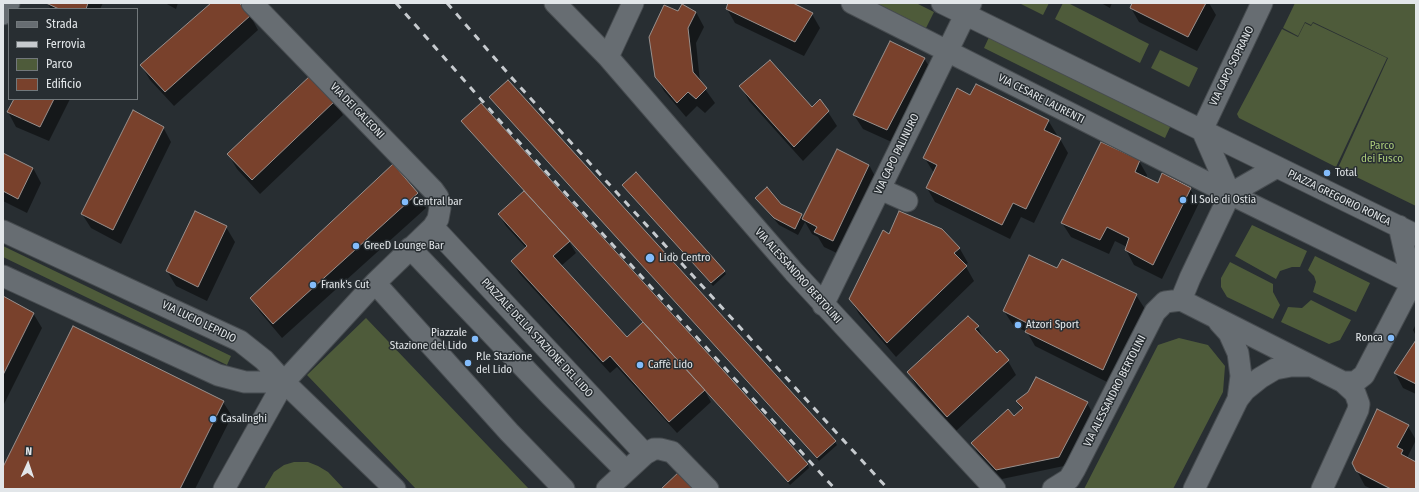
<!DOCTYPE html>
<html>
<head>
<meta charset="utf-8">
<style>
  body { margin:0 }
  #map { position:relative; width:1419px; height:492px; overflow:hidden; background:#282e32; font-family:"Fira Sans Condensed",sans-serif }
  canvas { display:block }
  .frame { position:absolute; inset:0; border:4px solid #e2e6e9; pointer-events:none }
  .legend { position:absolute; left:8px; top:8px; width:130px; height:92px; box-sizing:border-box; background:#282e32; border:1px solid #72787b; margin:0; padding:5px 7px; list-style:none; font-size:12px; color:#e2e6e9 }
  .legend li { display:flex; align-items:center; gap:8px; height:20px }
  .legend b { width:20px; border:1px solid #72787b }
  .north { position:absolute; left:8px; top:444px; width:40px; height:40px; -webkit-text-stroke:3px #282e32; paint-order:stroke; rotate:3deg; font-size:11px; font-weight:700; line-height:16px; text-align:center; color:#e2e6e9 }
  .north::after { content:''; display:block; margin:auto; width:14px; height:18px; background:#e2e6e9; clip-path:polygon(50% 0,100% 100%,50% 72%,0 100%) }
</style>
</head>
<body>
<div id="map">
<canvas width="1419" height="492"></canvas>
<div class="frame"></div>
<ul class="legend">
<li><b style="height:5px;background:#676d72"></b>Strada</li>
<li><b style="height:5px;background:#c6cace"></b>Ferrovia</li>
<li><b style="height:11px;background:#4e5b3a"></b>Parco</li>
<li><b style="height:11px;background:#79412c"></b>Edificio</li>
</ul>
<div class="north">N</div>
</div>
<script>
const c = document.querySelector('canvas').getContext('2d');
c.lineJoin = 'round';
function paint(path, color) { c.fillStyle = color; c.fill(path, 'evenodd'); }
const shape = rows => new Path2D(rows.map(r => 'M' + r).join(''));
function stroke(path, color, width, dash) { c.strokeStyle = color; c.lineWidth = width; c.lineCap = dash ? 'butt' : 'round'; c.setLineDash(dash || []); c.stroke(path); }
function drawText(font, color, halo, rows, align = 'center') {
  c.font = font + ' "Fira Sans Condensed",sans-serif'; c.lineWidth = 3; c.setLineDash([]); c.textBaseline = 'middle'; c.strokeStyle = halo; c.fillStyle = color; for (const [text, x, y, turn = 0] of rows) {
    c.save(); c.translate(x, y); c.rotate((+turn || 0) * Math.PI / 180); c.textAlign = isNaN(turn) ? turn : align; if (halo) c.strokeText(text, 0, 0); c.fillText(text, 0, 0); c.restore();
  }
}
paint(shape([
  [876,3,916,3,934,12,926,28],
  [1019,3,1049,3,1043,15],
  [1063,3,1068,3,1149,44,1140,63,1055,19],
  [1295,3,1416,3,1416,206,1338,168,1388,58,1313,22,1311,25,1305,22,1298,36,1283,28],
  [1305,23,1311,26,1313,23,1387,58,1336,167,1239,118,1237,114,1282,29,1298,37],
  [990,35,1171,125,1165,138,984,48],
  [1160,50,1198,68,1189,87,1151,68],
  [1252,225,1307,251,1300,267,1292,267,1280,271,1276,279,1235,256],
  [3,246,231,356,227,365,3,257],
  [1315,256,1370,283,1356,312,1313,292,1316,282,1314,276,1308,270],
  [1230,262,1273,284,1273,292,1280,305,1273,319,1227,297,1221,287,1221,278],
  [1311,300,1351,320,1340,340,1329,344,1281,322,1288,307,1302,308],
  [366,318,529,489,416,489,307,375],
  [1179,338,1208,345,1225,366,1223,392,1173,489,1084,489,1158,345],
  [294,462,308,462,318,466,328,472,344,489,264,489,274,472,284,465]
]), '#4e5b3a');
paint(shape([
  [47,3,103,3,100,9,51,9],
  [165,3,178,3,176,9],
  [213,3,237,3,250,15,258,30,174,106,150,80,141,65],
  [729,3,790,3,812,14,820,28,804,56,735,23,727,9],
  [1101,3,1112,3,1110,8],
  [1133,3,1209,3,1216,15,1197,51,1139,22,1131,8],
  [696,12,704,27,696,43,700,82,715,103,705,113,697,106,686,117,664,91,656,76,678,13],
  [924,58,933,73,896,144,863,129,854,115],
  [508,81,835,442,837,445,819,461,492,100,490,97],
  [741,86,828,112,837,126,803,161,749,101],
  [971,96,1048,120,1057,135,1056,137,1060,139,1068,153,1034,223,1021,217,1010,239,935,202,927,188,934,173,924,157],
  [15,99,70,99,49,141,16,127,8,112],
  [335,100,343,115,260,194,237,169,228,154],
  [481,104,808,465,809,468,790,485,704,389,711,402,677,433,617,367,610,373,519,273,512,261,526,248,506,226,499,215,525,191],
  [568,240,644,323,627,338,561,266,576,253],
  [163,127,171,142,121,244,91,228,82,214],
  [3,154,33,168,41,183,27,213,3,201],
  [1139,161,1147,175,1146,178,1159,184,1190,189,1199,203,1162,279,1134,265,1126,250,1127,247,1115,241,1109,254,1071,237,1062,223],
  [869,165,877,180,841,255,824,247,818,237,812,234,805,222,798,235,779,225,756,198,780,205,801,215,804,219],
  [393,166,417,194,426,208,282,338,260,312,251,298],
  [625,188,724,271,726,274,713,286],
  [226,227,235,242,207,301,176,286,167,271],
  [942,229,960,249,968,263,965,265,974,281,896,357,859,314,850,299,890,235],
  [1058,269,1136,295,1145,309,1111,384,1035,346,1027,332,1013,325,1004,311],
  [3,297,33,313,42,328,3,406],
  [1416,324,1416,336,1413,330],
  [978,327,985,342,997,354,1008,361,1016,375,956,431,917,387,908,372],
  [1416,341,1416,394,1403,388,1395,373],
  [1017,401,1087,403,1092,412,1064,466,1002,479,977,452,972,443,1013,418,1022,410],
  [223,402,232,416,195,489,3,489,3,470],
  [1408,426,1416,440,1407,458,1416,463,1416,489,1393,489,1362,473,1362,475,1389,489,1372,489,1365,486,1357,471]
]), '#0007');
const building = shape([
  [46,3,88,3,86,9,59,9,46,3],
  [211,3,239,3,251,15,165,92,140,65,211,3],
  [728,3,793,3,813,13,795,42,726,9,728,3],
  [1132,3,1206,3,1188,37,1130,8,1132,3],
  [682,4,696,12,688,28,693,72,707,88,696,99,688,92,677,103,655,77,649,37,664,5,678,11,682,4],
  [890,41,925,58,887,130,853,115,890,41],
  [770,60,812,107,820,99,829,111,794,147,739,86,770,60],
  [311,75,336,100,252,180,227,154,311,75],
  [508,80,836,441,817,458,489,97,508,80],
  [976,84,1049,120,1044,130,1061,138,1026,209,1013,203,1002,225,926,188,937,165,923,158,957,88,970,95,976,84],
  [14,99,54,99,40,127,7,112,14,99],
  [481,103,808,464,788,482,461,121,481,103],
  [133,110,164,127,113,230,81,214,133,110],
  [1101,142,1140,160,1135,172,1158,183,1162,173,1191,188,1153,265,1125,250,1129,238,1107,227,1100,240,1061,223,1101,142],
  [837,149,869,165,833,241,814,232,817,227,802,219,837,149],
  [3,153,33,168,18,199,3,191,3,153],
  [393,164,418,193,273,324,250,298,393,164],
  [636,172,725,271,711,283,622,185,636,172],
  [767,187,781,204,802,214,795,229,774,218,755,198,767,187],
  [524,191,570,241,553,256,627,337,643,322,705,390,669,422,610,356,603,362,511,261,527,246,498,214,524,191],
  [195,211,227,226,198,287,166,271,195,211],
  [899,211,942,229,960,248,954,253,967,266,887,343,849,299,883,230,889,234,899,211],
  [1029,255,1057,268,1062,259,1137,294,1103,370,1025,332,1029,324,1003,311,1029,255],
  [3,296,34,313,3,375,3,296],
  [968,316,979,326,975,329,997,353,1000,350,1009,360,947,417,907,372,968,316],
  [73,326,224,401,180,489,3,489,3,467,73,326],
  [1416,340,1416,384,1394,373,1416,340],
  [1036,377,1088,402,1059,457,996,470,971,443,1008,409,1014,416,1023,408,1016,401,1028,392,1036,377],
  [1377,409,1409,425,1397,447,1403,450,1401,454,1416,462,1416,489,1391,489,1356,471,1352,463,1377,409],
  [681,470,698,489,661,489,681,470]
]);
paint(building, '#79412c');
stroke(building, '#99908d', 1);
const minor = shape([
  [555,3,608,57,633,3],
  [852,3,1230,194,1416,285],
  [942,3,1416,235],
  [3,14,9,3],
  [608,57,794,272,995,489],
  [1277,167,1230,194,1190,278,1181,300,1343,382,1355,382,1364,375,1412,283,1399,226],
  [880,189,907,201],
  [1230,194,1202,130,1262,3],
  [433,227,645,454],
  [3,231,240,341,264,360,284,382,395,489],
  [410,248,550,395,626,471],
  [3,276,218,375,245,382,284,382],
  [375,283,509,432,564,489],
  [823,305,971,3],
  [1219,322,1229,333,1238,353,1241,376,1238,399],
  [224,489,284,382,375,283,433,227,438,219,440,208,438,197,433,190,252,3],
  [607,489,645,454,654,449,660,449,672,452,708,489],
  [1053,489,1069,479,1075,469,1155,312,1165,302,1181,300],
  [1194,489,1238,399,1245,390,1260,378,1275,369,1291,366,1309,366],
  [1322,489,1358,410,1359,404,1355,393,1343,382]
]);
stroke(minor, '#474c50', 23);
stroke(minor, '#676d72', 21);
stroke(shape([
  [396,3,499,120,835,489],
  [447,3,511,77,888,489]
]), '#c6cace', 3, [7, 7]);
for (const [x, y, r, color] of [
  [1327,173,4,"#83bcfb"],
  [1183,200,4,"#83bcfb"],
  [405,202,4,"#83bcfb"],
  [356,246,4,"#83bcfb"],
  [650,258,5,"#83bcfb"],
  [313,285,4,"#83bcfb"],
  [1018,325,4,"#83bcfb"],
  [1391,338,4,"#83bcfb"],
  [475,339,4,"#83bcfb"],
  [468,363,4,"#83bcfb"],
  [640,365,4,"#83bcfb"],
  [213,419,4,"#83bcfb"]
]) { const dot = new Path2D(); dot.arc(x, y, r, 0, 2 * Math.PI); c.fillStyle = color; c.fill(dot); stroke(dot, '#282e32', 1.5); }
drawText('11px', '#e2e6e9', '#282e32', [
  ["VIA CAPO SOPRANO",1232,66,-64],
  ["VIA CESARE LAURENTI",1041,99,27],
  ["VIA DEI GALEONI",357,111,46],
  ["VIA CAPO PALINURO",897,154,-64],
  ["PIAZZA GREGORIO RONCA",1339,198,26],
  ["VIA ALESSANDRO BERTOLINI",798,276,48],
  ["VIA LUCIO LEPIDIO",199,322,26],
  ["PIAZZALE DELLA STAZIONE DEL LIDO",537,338,47],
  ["VIA ALESSANDRO BERTOLINI",1115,391,-63]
]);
drawText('11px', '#abcb79', '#282e32', [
  ["Parco",1382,146],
  ["dei Fusco",1382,159]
]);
drawText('11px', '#e2e6e9', '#282e32', [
  ["Total",1335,173],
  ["Il Sole di Ostia",1191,200],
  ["Central bar",413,202],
  ["GreeD Lounge Bar",364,246],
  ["Lido Centro",659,258],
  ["Frank's Cut",321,285],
  ["Atzori Sport",1026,325],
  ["Piazzale",467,333,"right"],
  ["Stazione del Lido",467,346,"right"],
  ["Ronca",1383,338,"right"],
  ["P.le Stazione",476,357],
  ["del Lido",476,370],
  ["Caffè Lido",648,365],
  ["Casalinghi",221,419]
], 'left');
</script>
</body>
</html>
